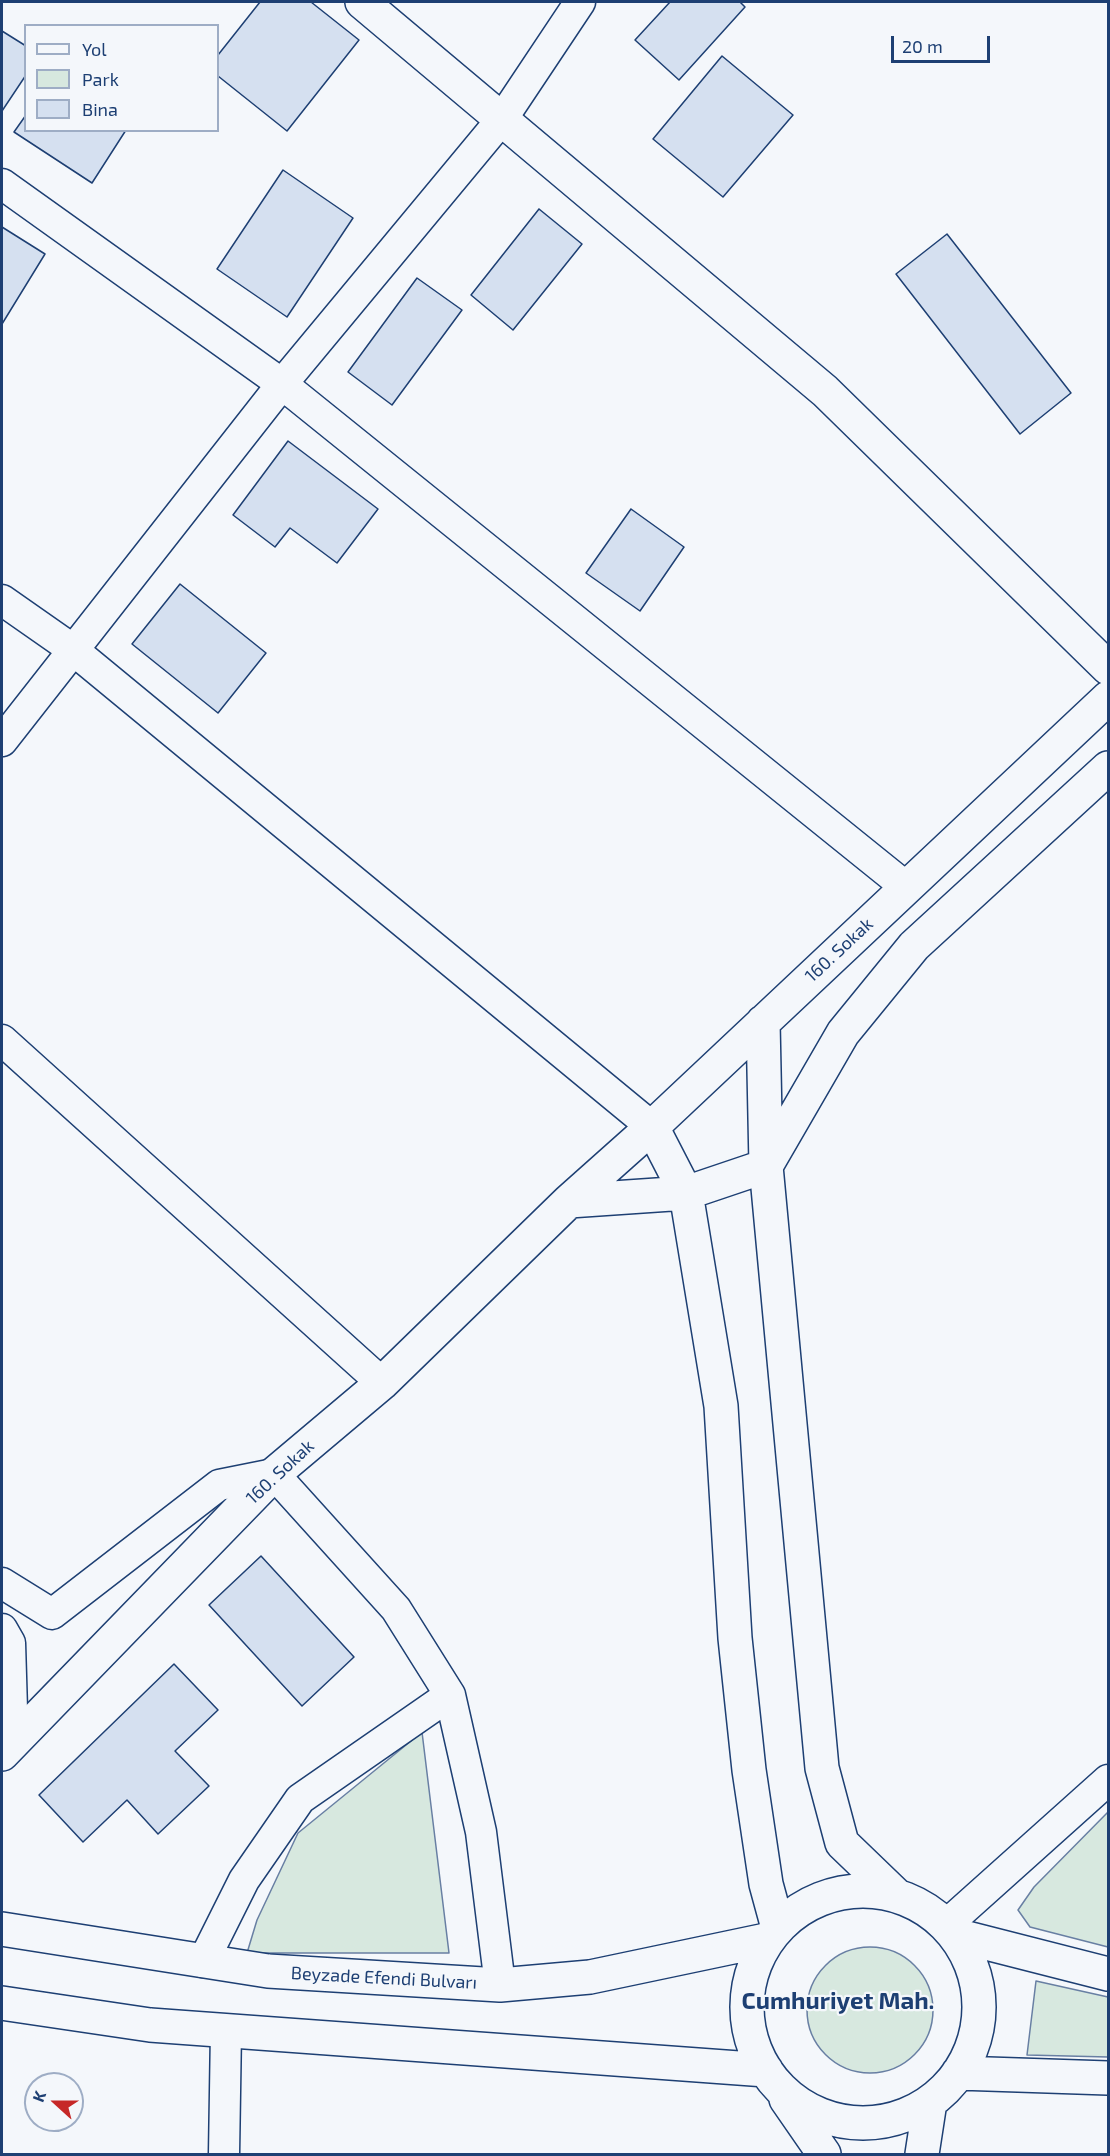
<!DOCTYPE html>
<html>
<head>
<meta charset="utf-8">
<style>
  body { margin:0 }
  #map { position:relative; width:1110px; height:2156px; overflow:hidden; background:#f4f7fb; font-family:"Exo 2",sans-serif }
  canvas { display:block }
  .frame { position:absolute; inset:0; border:3px solid #1d3f73; pointer-events:none }
  .legend { position:absolute; left:24px; top:24px; width:195px; height:108px; box-sizing:border-box; background:#f4f7fb; border:2px solid #9eadc5; margin:0; padding:8px 10px; list-style:none; font-size:18px; color:#1d3f73 }
  .legend li { display:flex; align-items:center; gap:12px; height:30px }
  .legend b { width:30px; border:2px solid #9eadc5 }
  .north { position:absolute; left:24px; top:2072px; width:60px; height:60px; box-sizing:border-box; background:#f4f7fb; border:2px solid #9eadc5; border-radius:50%; rotate:291deg; font-size:16px; font-weight:700; line-height:24px; text-align:center; color:#1d3f73 }
  .north::after { content:''; display:block; margin:auto; width:21px; height:27px; background:#c62828; clip-path:polygon(50% 0,100% 100%,50% 72%,0 100%) }
  .scale { position:absolute; left:891px; top:36px; width:99px; height:27px; box-sizing:border-box; border:3px solid #1d3f73; border-top:0; padding-left:8px; font-size:18px; line-height:21px; white-space:nowrap; color:#1d3f73; -webkit-text-stroke:4px #f4f7fb; paint-order:stroke }
</style>
</head>
<body>
<div id="map">
<canvas width="1110" height="2156"></canvas>
<div class="frame"></div>
<ul class="legend">
<li><b style="height:8px;background:#f4f7fb"></b>Yol</li>
<li><b style="height:16px;background:#d7e8df"></b>Park</li>
<li><b style="height:16px;background:#d5e0f0"></b>Bina</li>
</ul>
<div class="north">K</div>
<div class="scale">20 m</div>
</div>
<script>
const c = document.querySelector('canvas').getContext('2d');
c.lineJoin = 'round';
function paint(path, color) { c.fillStyle = color; c.fill(path, 'evenodd'); }
const shape = rows => new Path2D(rows.map(r => 'M' + r).join(''));
function stroke(path, color, width, dash) { c.strokeStyle = color; c.lineWidth = width; c.lineCap = dash ? 'butt' : 'round'; c.setLineDash(dash || []); c.stroke(path); }
function drawText(font, color, halo, rows, align = 'center') {
  c.font = font + ' "Exo 2",sans-serif'; c.lineWidth = 4.5; c.setLineDash([]); c.textBaseline = 'middle'; c.strokeStyle = halo; c.fillStyle = color; for (const [text, x, y, turn = 0] of rows) {
    c.save(); c.translate(x, y); c.rotate((+turn || 0) * Math.PI / 180); c.textAlign = isNaN(turn) ? turn : align; if (halo) c.strokeText(text, 0, 0); c.fillText(text, 0, 0); c.restore();
  }
}
const green = shape([
  [422,1732,449,1953,247,1953,257,1920,298,1833,422,1732],
  [1108,1812,1108,1947,1030,1927,1018,1910,1034,1887,1108,1812],
  '807 2010a63 63 0 1 1 126 0a63 63 0 1 1-126 0Z',
  [1036,1981,1108,1997,1108,2057,1027,2055,1036,1981]
]);
paint(green, '#d7e8df');
stroke(green, '#687fa3', 1.5);
const building = shape([
  [260,2,311,2,359,40,287,131,218,76,218,55,260,2],
  [670,2,740,2,745,7,679,80,635,40,670,2],
  [2,31,26,46,26,75,2,111,2,31],
  [722,56,793,115,723,197,653,139,722,56],
  [26,115,26,130,126,130,92,183,14,132,26,115],
  [283,170,353,218,287,317,217,269,283,170],
  [539,209,582,244,513,330,471,295,539,209],
  [2,227,45,254,2,324,2,227],
  [947,234,1071,393,1020,434,896,274,947,234],
  [417,278,462,310,392,405,348,372,417,278],
  [288,441,378,509,337,563,290,528,275,547,233,515,288,441],
  [631,509,684,547,640,611,586,573,631,509],
  [180,584,266,653,218,713,132,644,180,584],
  [261,1556,354,1657,302,1706,209,1605,261,1556],
  [174,1664,218,1710,175,1751,209,1786,158,1834,127,1800,83,1842,39,1795,174,1664]
]);
paint(building, '#d5e0f0');
stroke(building, '#1d3f73', 1.5);
const street = shape([
  [2,184,282,384,906,887],
  [2,600,72,649,652,1127],
  [2,741,282,384,502,119,580,2],
  [2,1040,382,1383],
  [2,1583,52,1614,219,1485,274,1474,396,1609,450,1695,481,1832,500,1985],
  [2,1629,10,1643,13,1743],
  [945,1926,1108,1780],
  [203,1962,244,1880,300,1799,450,1695],
  [224,2154,226,2030]
]);
const secondary = shape([
  [362,2,825,391,1108,668],
  [763,1022,766,1166,822,1768,842,1843,896,1895],
  [652,1127,686,1193,721,1406,735,1638,749,1770,766,1884,778,1928],
  [569,1201,686,1193,766,1166,843,1033,914,946,1108,768],
  [2,1754,274,1474,382,1383,569,1201,652,1127,1108,698],
  '747 2007a116 116 0 1 1 232 0a116 116 0 1 1-232 0Z',
  [2,1929,268,1971,500,1985,590,1977,766,1940],
  [955,1935,1108,1974],
  [2,2003,150,2025,766,2070],
  [958,2073,1108,2078],
  [786,2099,824,2154],
  [922,2154,930,2102]
]);
stroke(street, '#1d3f73', 33);
stroke(secondary, '#1d3f73', 36);
stroke(street, '#f4f7fb', 30);
stroke(secondary, '#f4f7fb', 33);
drawText('18px', '#1d3f73', '#f4f7fb', [
  ["160. Sokak",839,950,-43],
  ["160. Sokak",280,1472,-43],
  ["Beyzade Efendi Bulvarı",384,1978,3]
]);
drawText('bold 24px', '#1d3f73', '#f4f7fb', [
  ["Cumhuriyet Mah.",838,2001]
]);
</script>
</body>
</html>
